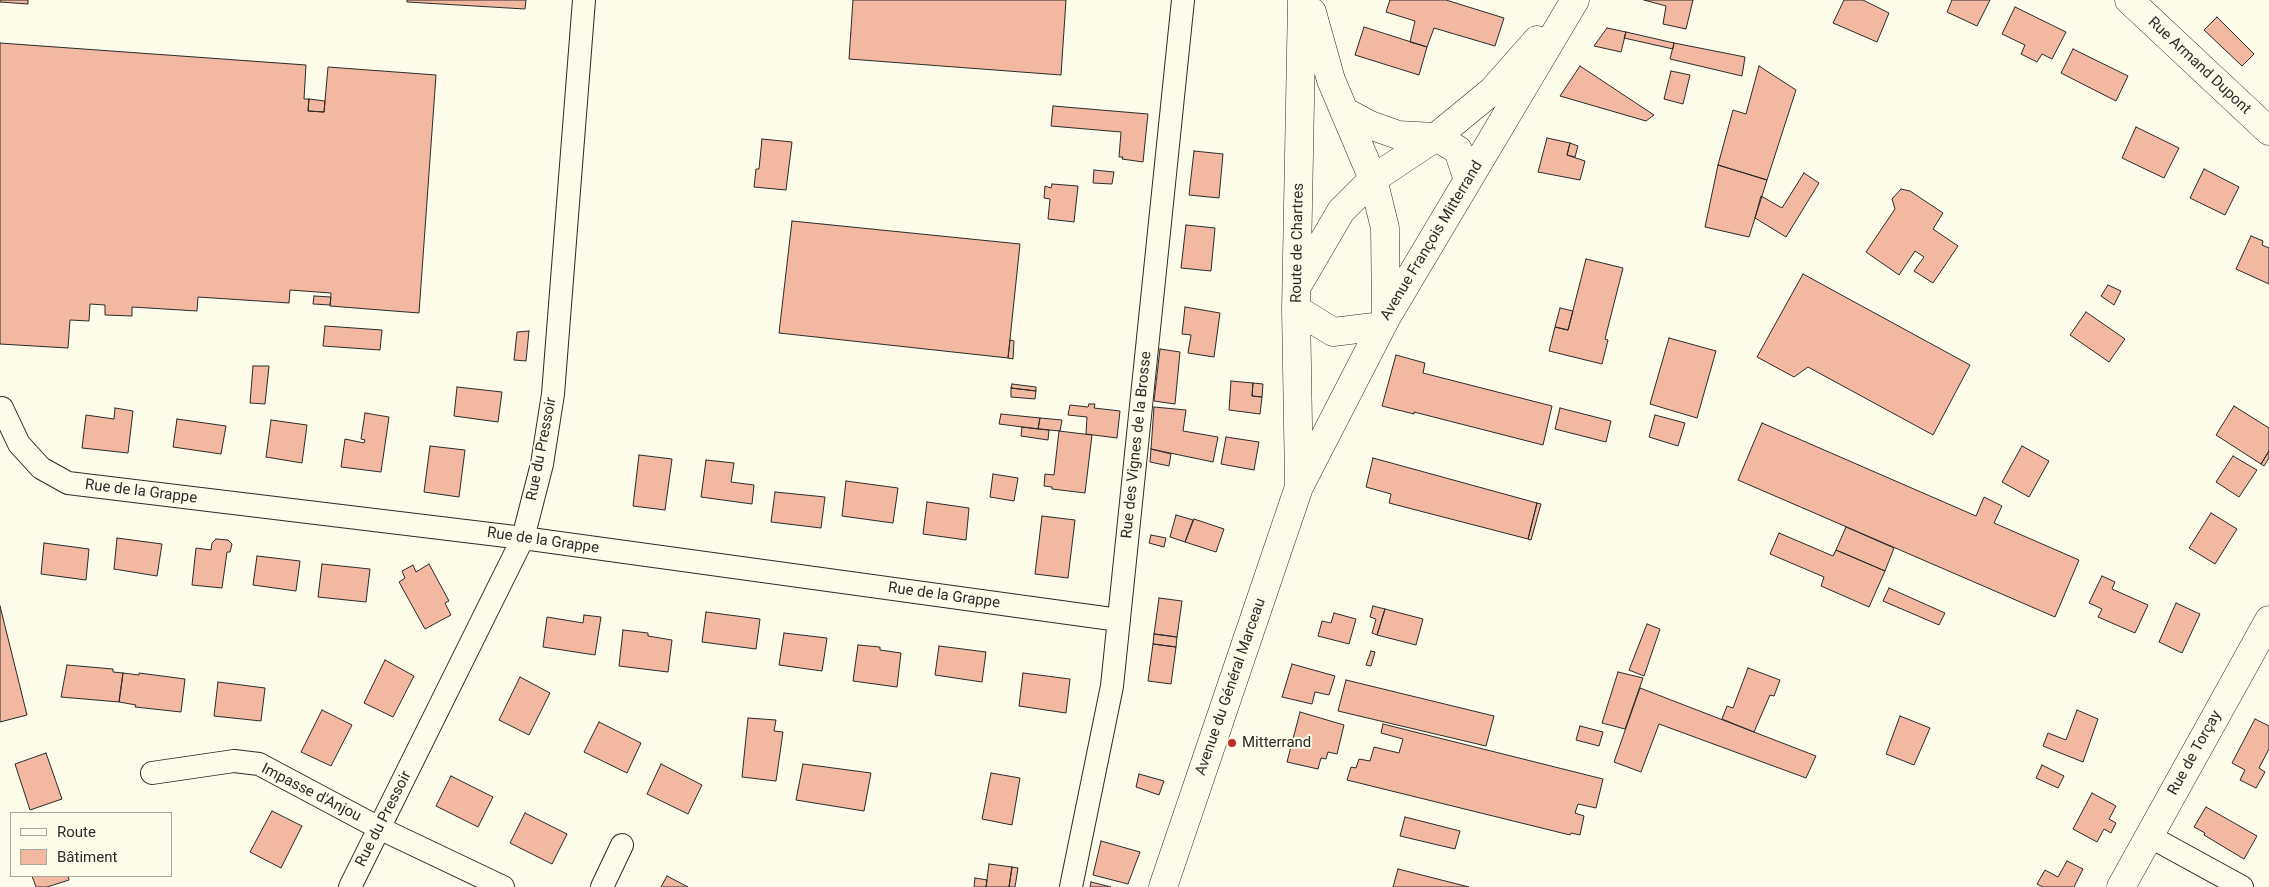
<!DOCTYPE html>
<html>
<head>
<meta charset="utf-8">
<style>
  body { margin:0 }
  #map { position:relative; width:2269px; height:887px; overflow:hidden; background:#fdfbea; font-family:Roboto,sans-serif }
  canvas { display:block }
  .legend { position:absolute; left:10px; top:812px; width:162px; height:65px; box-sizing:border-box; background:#fdfbea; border:1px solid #a9a89e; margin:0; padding:6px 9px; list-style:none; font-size:15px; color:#2b2b2b }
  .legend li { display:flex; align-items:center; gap:10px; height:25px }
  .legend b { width:25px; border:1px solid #a9a89e }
</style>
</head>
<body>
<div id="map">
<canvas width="2269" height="887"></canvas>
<ul class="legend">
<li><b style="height:6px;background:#fdfbea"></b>Route</li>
<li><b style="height:14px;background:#f2b8a0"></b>Bâtiment</li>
</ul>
</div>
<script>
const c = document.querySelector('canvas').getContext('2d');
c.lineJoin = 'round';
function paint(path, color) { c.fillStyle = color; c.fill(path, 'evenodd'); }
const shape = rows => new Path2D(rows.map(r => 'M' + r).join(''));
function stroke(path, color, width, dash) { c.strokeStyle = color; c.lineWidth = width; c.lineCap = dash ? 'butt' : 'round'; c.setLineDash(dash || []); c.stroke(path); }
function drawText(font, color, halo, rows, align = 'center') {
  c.font = font + ' Roboto,sans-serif'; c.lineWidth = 4; c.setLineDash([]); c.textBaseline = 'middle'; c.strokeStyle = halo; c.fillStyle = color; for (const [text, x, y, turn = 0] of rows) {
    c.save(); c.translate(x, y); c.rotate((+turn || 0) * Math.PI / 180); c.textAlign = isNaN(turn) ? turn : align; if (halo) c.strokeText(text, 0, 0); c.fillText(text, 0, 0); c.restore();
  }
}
const building = shape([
  [0,0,28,0,28,4,0,2,0,0],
  [407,0,526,0,525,9,407,2,407,0],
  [853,0,1066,0,1061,75,849,59,853,0],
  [1390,0,1446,0,1504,18,1495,46,1434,28,1427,47,1410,42,1415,21,1386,12,1390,0],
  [1644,0,1693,0,1686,29,1663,24,1666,6,1644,0],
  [1844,0,1863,0,1889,13,1877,42,1833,23,1844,0],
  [1952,0,1990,0,1977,26,1947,12,1952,0],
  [2015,7,2066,32,2052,59,2042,54,2037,62,2021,54,2025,45,2002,34,2015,7],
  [2217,17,2254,54,2242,66,2204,30,2217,17],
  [1364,27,1427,47,1419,75,1355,55,1364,27],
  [1607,28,1626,32,1621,52,1594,46,1607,28],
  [1626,32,1674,43,1673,49,1624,38,1626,32],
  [0,43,306,65,304,99,309,99,308,111,324,112,328,67,436,75,419,313,330,306,331,293,290,290,289,303,198,297,197,311,132,307,132,316,105,315,105,305,90,304,89,321,70,320,68,348,0,344,0,43],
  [1674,43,1745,57,1742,76,1670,59,1674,43],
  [2073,49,2128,76,2116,101,2061,73,2073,49],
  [1580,66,1654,115,1646,121,1560,96,1580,66],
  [1759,66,1796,90,1767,180,1718,165,1733,110,1746,114,1759,66],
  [1671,71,1690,75,1683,104,1664,99,1671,71],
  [309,99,325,101,324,112,308,111,309,99],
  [1053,106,1148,114,1143,162,1122,159,1123,157,1119,157,1121,132,1051,126,1053,106],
  [2136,127,2179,148,2164,178,2122,158,2136,127],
  [1547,138,1570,143,1567,155,1585,161,1580,180,1538,172,1547,138],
  [762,139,792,142,786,190,754,187,756,169,759,169,762,139],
  [1570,143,1578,146,1575,157,1567,155,1570,143],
  [1194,151,1223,154,1219,198,1189,195,1194,151],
  [1718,165,1767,180,1749,237,1705,227,1718,165],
  [2204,169,2239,187,2225,215,2190,198,2204,169],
  [1094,170,1114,172,1112,184,1093,183,1094,170],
  [1804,173,1819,183,1786,237,1755,218,1761,196,1782,208,1804,173],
  [1052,184,1078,186,1074,222,1048,219,1050,199,1044,198,1045,186,1051,188,1052,184],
  [1901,189,1910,191,1943,213,1933,229,1958,246,1933,283,1914,271,1924,257,1915,251,1899,275,1866,252,1895,209,1892,199,1901,189],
  [792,221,1020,244,1008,358,779,333,792,221],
  [1186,225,1215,228,1211,271,1181,268,1186,225],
  [2251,236,2263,241,2262,245,2269,248,2269,284,2236,269,2251,236],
  [1586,259,1623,268,1605,339,1608,340,1602,364,1549,351,1555,327,1568,330,1586,259],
  [1803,274,1970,365,1933,435,1808,367,1794,377,1757,357,1803,274],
  [2108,285,2121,291,2114,305,2101,296,2108,285],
  [314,296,331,297,330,305,313,304,314,296],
  [1185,307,1220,313,1214,357,1188,353,1191,335,1182,334,1185,307],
  [1560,308,1573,311,1568,330,1555,327,1560,308],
  [2086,312,2125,339,2109,362,2070,335,2086,312],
  [325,326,382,330,380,350,323,346,325,326],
  [529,331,526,361,514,360,517,332,529,331],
  [1669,338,1716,351,1697,418,1650,404,1669,338],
  [1010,340,1014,341,1013,359,1008,358,1010,340],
  [1160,349,1180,352,1175,404,1154,401,1160,349],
  [1396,355,1425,363,1423,373,1552,406,1543,445,1414,412,1414,414,1382,406,1396,355],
  [253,366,269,366,265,404,250,403,253,366],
  [1231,381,1253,383,1252,396,1262,397,1260,414,1229,410,1231,381],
  [1253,383,1263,384,1262,397,1252,396,1253,383],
  [1012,384,1036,387,1036,391,1011,388,1012,384],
  [457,387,502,392,498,422,454,416,457,387],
  [1011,388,1036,391,1035,399,1011,397,1011,388],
  [1089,404,1095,404,1094,408,1120,411,1117,438,1086,434,1087,417,1068,415,1070,405,1088,407,1089,404],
  [2234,406,2269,428,2269,451,2261,464,2216,435,2234,406],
  [1154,407,1186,410,1183,431,1218,437,1213,462,1151,449,1154,407],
  [115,408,133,411,128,453,82,448,86,415,114,419,115,408],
  [1560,408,1611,421,1606,442,1555,429,1560,408],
  [365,413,389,417,381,472,341,467,345,439,364,443,365,440,361,439,365,413],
  [1001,414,1040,418,1038,429,999,424,1001,414],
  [1655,415,1685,423,1678,446,1649,437,1655,415],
  [1040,418,1062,420,1060,431,1038,429,1040,418],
  [177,419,226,426,221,454,173,447,177,419],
  [271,420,307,425,302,463,266,457,271,420],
  [1762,423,1976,516,1984,497,2002,506,1994,523,2079,560,2055,617,1738,480,1762,423],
  [1022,427,1049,430,1048,440,1021,436,1022,427],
  [1059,431,1092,435,1085,493,1052,489,1052,487,1044,486,1045,474,1054,475,1059,431],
  [1226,437,1259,442,1254,470,1221,464,1226,437],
  [430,446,465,450,459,497,424,492,430,446],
  [2022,446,2049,461,2029,497,2002,482,2022,446],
  [1151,449,1171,454,1169,466,1150,462,1151,449],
  [2269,451,2269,458,2264,466,2261,464,2269,451],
  [639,455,672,459,665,510,633,506,639,455],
  [2233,456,2257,470,2239,497,2216,482,2233,456],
  [1373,458,1537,503,1528,539,1389,503,1391,494,1366,487,1373,458],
  [706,460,734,463,731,482,754,485,752,504,701,497,706,460],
  [993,474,1018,478,1014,501,990,497,993,474],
  [846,481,898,488,893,523,842,516,846,481],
  [775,492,825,497,821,528,771,522,775,492],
  [927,502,969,508,966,540,923,534,927,502],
  [1537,503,1541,504,1531,540,1528,539,1537,503],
  [2211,513,2237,529,2215,564,2189,548,2211,513],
  [1176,515,1193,520,1185,542,1170,537,1176,515],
  [1042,516,1075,520,1068,578,1035,574,1042,516],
  [1194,519,1224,529,1216,552,1185,542,1194,519],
  [1846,527,1894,548,1885,571,1836,550,1846,527],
  [1779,533,1833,556,1836,550,1885,571,1869,607,1821,586,1824,577,1770,554,1779,533],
  [1151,535,1166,538,1164,547,1149,543,1151,535],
  [117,538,162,544,157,576,114,569,117,538],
  [216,539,228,540,232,544,230,552,227,552,222,588,192,585,196,548,211,550,212,543,216,539],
  [44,543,89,549,86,580,41,574,44,543],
  [257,556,300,561,296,591,253,585,257,556],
  [322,564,370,569,366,602,318,597,322,564],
  [429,564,449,601,445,603,451,615,425,629,399,582,405,578,402,571,413,565,416,572,429,564],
  [2102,576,2115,582,2112,589,2148,605,2135,633,2098,617,2102,609,2089,603,2102,576],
  [1889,588,1945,613,1939,625,1883,601,1889,588],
  [1159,598,1182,601,1177,637,1154,634,1159,598],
  [2176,603,2200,614,2182,653,2159,642,2176,603],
  [0,606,27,715,0,722,0,606],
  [1373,606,1385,609,1377,635,1372,633,1376,619,1370,617,1373,606],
  [1385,609,1423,619,1416,645,1377,635,1385,609],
  [706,612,760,619,756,649,702,642,706,612],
  [1334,613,1356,619,1349,644,1318,636,1322,621,1331,623,1334,613],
  [584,615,601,617,595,655,543,647,547,617,583,623,584,615],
  [1647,624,1660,629,1644,676,1629,670,1647,624],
  [623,630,648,633,648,636,672,640,668,672,619,666,623,630],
  [784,633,827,638,822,671,779,665,784,633],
  [1154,634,1177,637,1176,647,1153,644,1154,634],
  [1153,644,1176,647,1171,684,1148,681,1153,644],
  [858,645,880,647,880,650,901,653,897,687,853,681,858,645],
  [939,646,986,652,982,682,935,675,939,646],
  [1371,651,1375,652,1371,666,1366,665,1371,651],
  [385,660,414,676,393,717,364,703,385,660],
  [1292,664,1335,676,1329,695,1315,692,1312,704,1282,697,1292,664],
  [67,665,113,669,113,672,123,673,119,702,61,697,67,665],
  [1748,668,1780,680,1774,696,1770,695,1754,732,1722,719,1727,706,1733,708,1748,668],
  [1618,672,1643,678,1625,729,1602,723,1618,672],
  [123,673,139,675,139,673,185,679,181,712,135,707,136,705,119,702,123,673],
  [1023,673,1070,679,1066,713,1019,706,1023,673],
  [520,677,550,693,529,735,499,720,520,677],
  [1346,680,1494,716,1486,746,1338,711,1346,680],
  [218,682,265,688,261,721,214,716,218,682],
  [1640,688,1816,756,1806,778,1659,724,1641,772,1614,762,1640,688],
  [322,710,352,725,331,766,301,752,322,710],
  [2077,710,2098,719,2083,762,2043,746,2048,733,2066,740,2077,710],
  [1300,712,1344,725,1337,754,1328,752,1326,759,1321,758,1318,769,1287,762,1300,712],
  [1900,716,1930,728,1914,765,1886,754,1900,716],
  [748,718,776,720,774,731,783,732,776,781,742,777,748,718],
  [2255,719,2269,726,2269,749,2259,768,2265,772,2256,788,2240,780,2245,770,2232,763,2255,719],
  [599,722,641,743,627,773,584,752,599,722],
  [1383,724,1603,779,1596,808,1578,804,1575,813,1584,816,1580,835,1571,833,1570,835,1347,780,1351,767,1356,768,1359,759,1370,761,1374,747,1399,753,1403,739,1381,733,1383,724],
  [1580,726,1603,732,1599,746,1576,740,1580,726],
  [46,753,62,799,30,810,15,764,46,753],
  [661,764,702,785,688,814,647,794,661,764],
  [803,764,871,773,864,811,796,800,803,764],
  [2042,765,2064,776,2058,788,2036,778,2042,765],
  [991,773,1020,778,1012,825,982,819,991,773],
  [1139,774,1164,781,1159,795,1136,787,1139,774],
  [451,776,493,797,478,827,436,806,451,776],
  [2092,793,2116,806,2109,819,2116,823,2111,833,2104,829,2097,842,2073,829,2092,793],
  [2206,807,2257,836,2244,859,2204,835,2205,833,2194,827,2206,807],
  [272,811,302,826,281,868,250,852,272,811],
  [525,813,567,834,552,864,510,843,525,813],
  [1405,817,1460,831,1455,849,1400,836,1405,817],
  [1101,841,1140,852,1128,884,1093,875,1101,841],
  [2067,861,2083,869,2074,887,2043,887,2037,884,2045,870,2058,877,2067,861],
  [989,864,1012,867,1009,887,986,887,989,864],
  [1012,867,1018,868,1015,887,1009,887,1012,867],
  [1398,869,1469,887,1393,887,1398,869],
  [32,876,68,876,69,880,47,887,36,887,32,876],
  [667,876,688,887,661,887,667,876],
  [975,878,987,880,986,887,974,887,975,878],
  [1091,882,1111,887,1090,887,1091,882]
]);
paint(building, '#f2b8a0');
stroke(building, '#2b2b2b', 1);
const minor = shape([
  [2,408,19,444,41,468,68,483,523,538,1119,620],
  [152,773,234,761,259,764,379,828,503,887],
  [2149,836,2242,887],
  [350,887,523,538,542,464,553,394,584,0],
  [602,887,622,845],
  [1071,887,1112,686,1183,0]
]);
const tertiary = shape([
  [2129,0,2269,131],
  [2121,887,2269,620]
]);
const secondary = shape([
  [1312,12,1331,80,1373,179,1385,228,1386,318],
  [1344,111,1370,125,1398,135,1436,137,1458,150,1468,180],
  [1299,283,1341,211,1373,179,1436,137,1492,91,1537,40],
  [1296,309,1333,332,1382,326],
  [1299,483,1296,309,1302,0],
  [1163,887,1299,487,1386,318,1575,0]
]);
stroke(minor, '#2b2b2b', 24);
stroke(tertiary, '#2b2b2b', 29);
stroke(secondary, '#2b2b2b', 29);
stroke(minor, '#fdfbea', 22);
stroke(tertiary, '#fdfbea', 28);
stroke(secondary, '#fdfbea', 28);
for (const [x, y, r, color] of [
  [1232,743,5,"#c62828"]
]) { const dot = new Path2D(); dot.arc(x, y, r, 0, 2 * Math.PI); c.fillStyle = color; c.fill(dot); stroke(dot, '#fdfbea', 2); }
drawText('15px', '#2b2b2b', '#fdfbea', [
  ["Rue Armand Dupont",2199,66,43],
  ["Avenue François Mitterrand",1432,241,-59],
  ["Route de Chartres",1298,243,-89],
  ["Rue des Vignes de la Brosse",1137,445,-84],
  ["Rue du Pressoir",542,449,-79],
  ["Rue de la Grappe",141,492,7],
  ["Rue de la Grappe",543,541,8],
  ["Rue de la Grappe",944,596,8],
  ["Avenue du Général Marceau",1231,687,-71],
  ["Rue de Torçay",2195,753,-61],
  ["Impasse d'Anjou",311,793,27],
  ["Rue du Pressoir",384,819,-63]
]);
drawText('15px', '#2b2b2b', '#fdfbea', [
  ["Mitterrand",1242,743]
], 'left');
</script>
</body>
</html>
